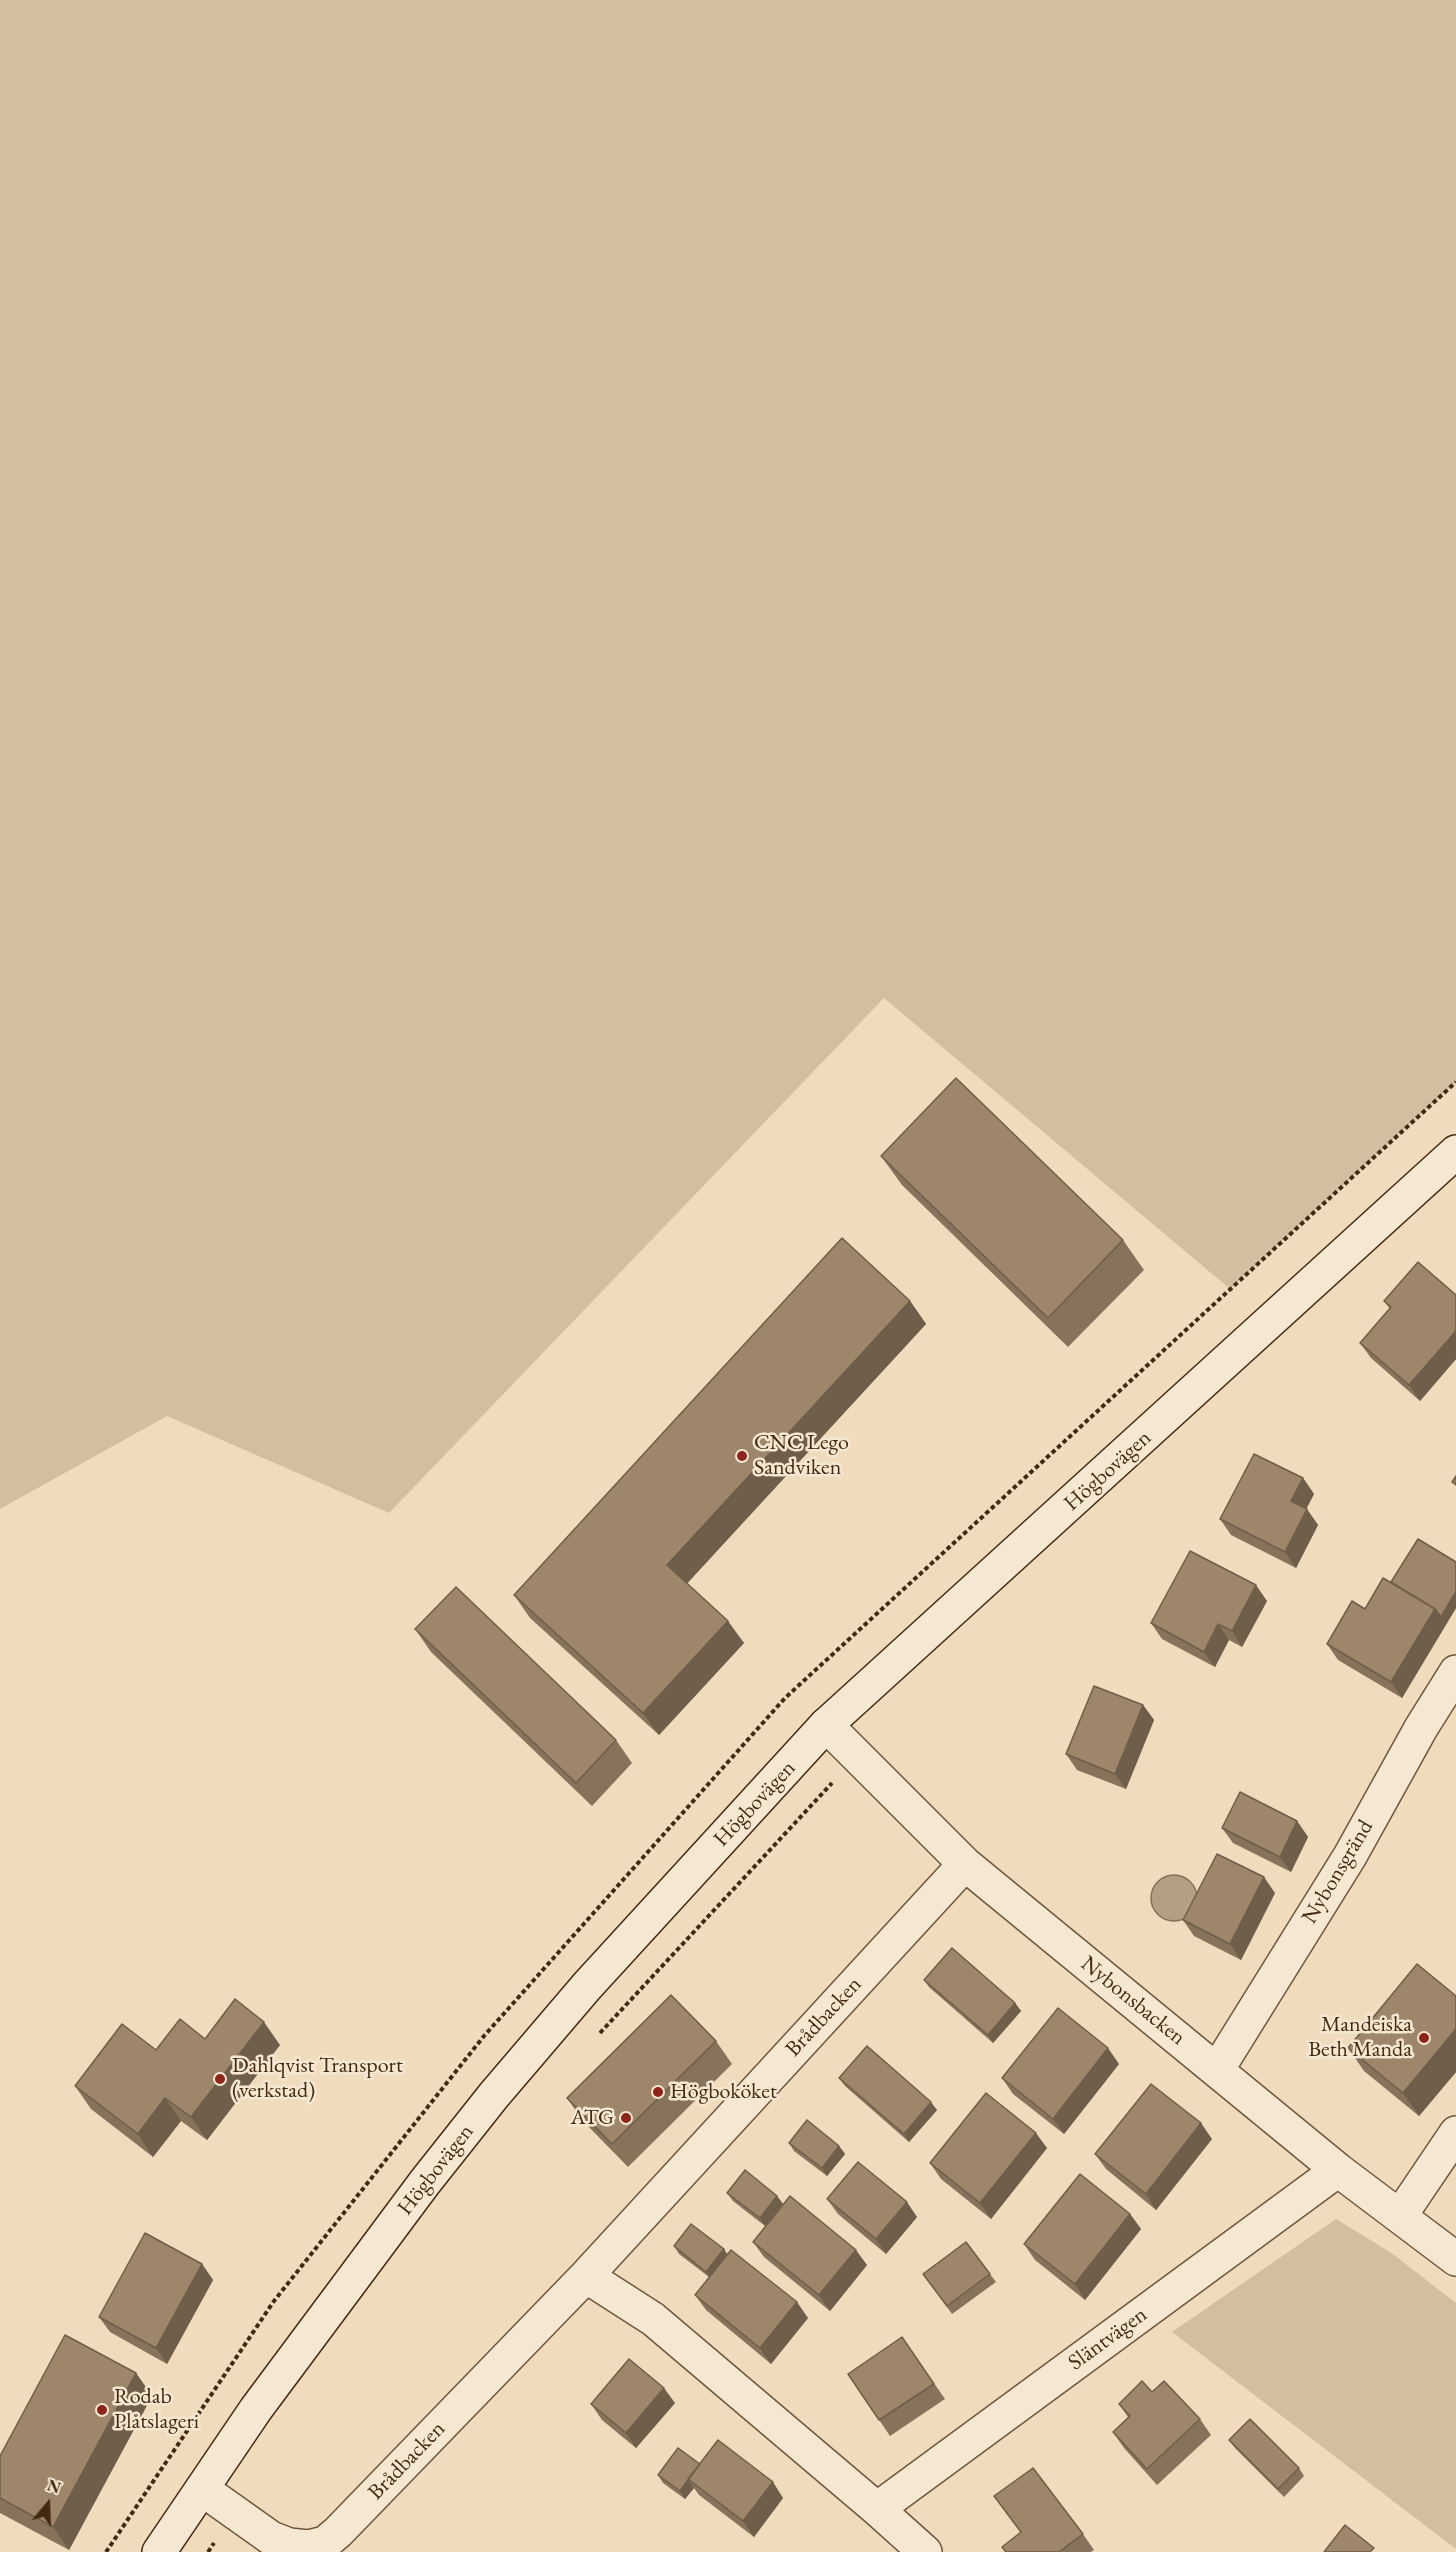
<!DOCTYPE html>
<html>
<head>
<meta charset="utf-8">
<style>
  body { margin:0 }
  #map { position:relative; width:1456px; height:2552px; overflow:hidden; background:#f0dcbc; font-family:"EB Garamond",serif }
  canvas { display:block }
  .north { position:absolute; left:18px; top:2474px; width:60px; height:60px; -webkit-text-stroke:4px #f5e8d3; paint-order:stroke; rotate:19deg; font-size:16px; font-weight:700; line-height:24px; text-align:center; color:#432911 }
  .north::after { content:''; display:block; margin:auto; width:21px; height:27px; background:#432911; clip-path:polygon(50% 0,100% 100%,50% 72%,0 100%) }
</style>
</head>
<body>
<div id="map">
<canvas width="1456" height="2552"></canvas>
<div class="north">N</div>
</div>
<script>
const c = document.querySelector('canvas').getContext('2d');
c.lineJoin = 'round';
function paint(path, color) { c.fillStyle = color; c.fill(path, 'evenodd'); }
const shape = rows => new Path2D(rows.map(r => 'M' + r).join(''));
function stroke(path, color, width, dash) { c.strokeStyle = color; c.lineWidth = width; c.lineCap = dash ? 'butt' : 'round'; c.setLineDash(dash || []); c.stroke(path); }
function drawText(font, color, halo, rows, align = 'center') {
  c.font = font + ' "EB Garamond",serif'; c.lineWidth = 5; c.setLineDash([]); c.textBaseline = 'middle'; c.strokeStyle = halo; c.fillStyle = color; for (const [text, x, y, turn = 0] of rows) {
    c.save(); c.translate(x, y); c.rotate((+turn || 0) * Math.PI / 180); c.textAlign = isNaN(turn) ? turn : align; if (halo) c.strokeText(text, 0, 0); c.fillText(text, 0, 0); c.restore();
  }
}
paint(shape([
  [0,0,1456,0,1456,1082,1230,1289,884,998,389,1513,167,1416,0,1509],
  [1336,2219,1390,2252,1456,2303,1456,2549,1172,2332]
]), '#d3be9f');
const water = shape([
  '1151 1898a23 23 0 1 1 46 0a23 23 0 1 1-46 0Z'
]);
paint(water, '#b59f82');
stroke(water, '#877055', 1.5);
const minor = shape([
  [826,1725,965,1864,1338,2170,1456,2259],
  [1217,2070,1350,1856,1421,1728,1456,1672],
  [1400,2216,1456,2133],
  [586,2276,653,2319,877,2509,925,2552],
  [202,2489,271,2538,289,2545,308,2547,325,2543,338,2532,586,2276,965,1864],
  [877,2509,1338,2170]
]);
const secondary = shape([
  [159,2552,256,2409,425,2182,494,2095,587,1986,826,1725,1456,1152]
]);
stroke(minor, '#6e563c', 36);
stroke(secondary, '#432911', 36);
stroke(shape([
  [600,2033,832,1783],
  [106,2552,274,2301,484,2036,785,1698,1456,1082],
  [208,2552,214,2543]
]), '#432911', 4, [4.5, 3]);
stroke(minor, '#f5e8d3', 33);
stroke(secondary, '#f5e8d3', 33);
paint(shape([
  [881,1156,1123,1240,1144,1270,1068,1347,902,1185],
  [1456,1295,1456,1359,1420,1401,1371,1358,1360,1343,1390,1309,1384,1301],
  [910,1301,926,1324,687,1583,744,1643,659,1735,530,1618,514,1595],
  [1303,1478,1314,1494,1306,1509,1318,1525,1296,1568,1231,1535,1220,1519],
  [1456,1562,1456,1608,1402,1698,1338,1660,1327,1644,1365,1609,1391,1582],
  [1267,1601,1242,1647,1229,1640,1215,1667,1162,1639,1151,1623],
  [415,1629,616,1740,632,1763,592,1806,431,1652],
  [1143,1705,1154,1720,1126,1789,1077,1770,1066,1754],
  [1297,1821,1308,1837,1291,1872,1233,1843,1222,1828],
  [1275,1893,1241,1960,1194,1936,1183,1920],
  [924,1980,1015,2003,1021,2011,993,2043,929,1987],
  [1456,1996,1456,2072,1419,2116,1364,2071,1348,2048],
  [205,2039,280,2045,207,2140,181,2121,153,2157,91,2109,75,2086,156,2050],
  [716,2041,732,2064,628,2167,583,2121,567,2098],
  [1119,2064,1064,2134,1013,2094,1002,2078],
  [839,2078,937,2110,909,2142,845,2086],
  [1212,2139,1156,2210,1106,2169,1095,2154],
  [789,2143,839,2146,845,2154,827,2176,794,2151],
  [1047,2148,991,2219,941,2179,930,2163],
  [727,2193,777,2196,783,2204,765,2226,733,2201],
  [827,2199,917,2217,886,2254,838,2214],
  [1130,2214,1141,2229,1085,2300,1035,2260,1024,2244],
  [753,2242,867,2265,830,2311,764,2257],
  [966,2242,996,2282,952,2314,923,2274],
  [674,2246,727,2255,808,2318,771,2364,706,2310,695,2295,709,2277,679,2254],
  [202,2264,213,2280,167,2364,110,2332,99,2317],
  [902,2337,945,2399,890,2436,848,2374],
  [136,2373,152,2396,69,2550,0,2513,0,2456],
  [1152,2392,1200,2419,1211,2435,1157,2485,1124,2448,1113,2432,1128,2417,1119,2404],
  [675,2403,636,2448,602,2420,591,2404],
  [1229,2440,1299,2468,1304,2476,1284,2497,1235,2448],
  [700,2464,783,2498,754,2537,699,2495,694,2488,685,2499,663,2483,658,2475],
  [994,2496,1083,2534,1094,2550,1091,2552,1006,2552,1021,2533]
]), '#87735b');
paint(shape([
  [910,1301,926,1324,683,1588,667,1565],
  [1456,1331,1456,1359,1420,1401,1409,1385],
  [1303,1478,1314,1494,1302,1517,1291,1501],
  [1307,1509,1318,1525,1296,1568,1285,1552],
  [1256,1585,1267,1601,1242,1647,1232,1631],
  [1456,1591,1456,1608,1402,1698,1391,1682,1435,1609],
  [728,1621,744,1643,659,1735,643,1713],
  [1218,1624,1229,1640,1215,1667,1204,1652],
  [1143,1705,1154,1720,1126,1789,1115,1774],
  [1297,1821,1308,1837,1291,1872,1280,1857],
  [1264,1877,1275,1893,1241,1960,1230,1944],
  [1015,2003,1021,2011,993,2043,988,2035],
  [264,2022,280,2045,207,2140,191,2117],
  [1456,2029,1456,2072,1419,2116,1403,2093],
  [1108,2048,1119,2064,1064,2134,1053,2119],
  [165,2098,181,2121,153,2157,138,2134],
  [931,2102,937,2110,909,2142,904,2134],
  [1201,2123,1212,2139,1156,2210,1146,2194],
  [1036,2133,1047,2148,991,2219,980,2203],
  [839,2146,845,2154,827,2176,822,2168],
  [777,2196,783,2204,765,2226,760,2218],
  [907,2202,917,2217,886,2254,876,2239],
  [1130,2214,1141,2229,1085,2300,1075,2284],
  [724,2249,729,2257,712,2280,706,2272],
  [856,2250,867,2265,830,2311,819,2295],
  [202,2264,213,2280,167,2364,156,2348],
  [797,2302,808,2318,771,2364,760,2348],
  [136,2373,152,2396,69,2550,53,2527],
  [664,2388,675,2403,636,2448,626,2433],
  [688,2480,694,2488,685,2499,680,2491],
  [773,2482,783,2498,754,2537,743,2521]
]), '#6e5e4a');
const building = shape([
  [956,1078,1123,1240,1048,1318,881,1156,956,1078],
  [842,1238,910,1301,667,1565,728,1621,643,1713,514,1595,842,1238],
  [1418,1262,1456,1295,1456,1331,1409,1385,1360,1343,1391,1307,1384,1301,1418,1262],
  [1254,1454,1303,1478,1291,1501,1307,1509,1285,1552,1220,1519,1254,1454],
  [1456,1476,1456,1485,1452,1482,1456,1476],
  [1418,1539,1456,1562,1456,1591,1441,1617,1435,1609,1391,1582,1418,1539],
  [1190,1551,1256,1585,1232,1631,1218,1624,1204,1652,1151,1623,1190,1551],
  [1383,1578,1435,1609,1391,1682,1327,1644,1352,1601,1365,1609,1383,1578],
  [456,1587,616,1740,576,1783,415,1629,456,1587],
  [1094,1686,1143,1705,1115,1774,1066,1754,1094,1686],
  [1240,1792,1297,1821,1280,1857,1222,1828,1240,1792],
  [1217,1854,1264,1877,1230,1944,1183,1920,1217,1854],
  [952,1948,1015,2003,988,2035,924,1980,952,1948],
  [1417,1964,1456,1996,1456,2029,1403,2093,1348,2048,1417,1964],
  [671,1995,716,2041,612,2144,567,2098,671,1995],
  [235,1999,264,2022,191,2117,165,2098,138,2134,75,2086,122,2024,156,2050,180,2019,205,2039,235,1999],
  [1058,2008,1108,2048,1053,2119,1002,2078,1058,2008],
  [867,2046,931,2102,904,2134,839,2078,867,2046],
  [1151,2084,1201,2123,1146,2194,1095,2154,1151,2084],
  [986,2093,1036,2133,980,2203,930,2163,986,2093],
  [807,2120,839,2146,822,2168,789,2143,807,2120],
  [858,2162,907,2202,876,2239,827,2199,858,2162],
  [745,2170,777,2196,760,2218,727,2193,745,2170],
  [1080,2174,1130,2214,1075,2284,1024,2244,1080,2174],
  [790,2196,856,2250,819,2295,753,2242,790,2196],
  [691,2224,724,2249,706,2272,674,2246,691,2224],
  [145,2233,202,2264,156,2348,99,2317,145,2233],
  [966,2242,990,2274,947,2306,923,2274,966,2242],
  [731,2250,797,2302,760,2348,695,2295,731,2250],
  [65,2335,136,2373,53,2527,0,2498,0,2456,65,2335],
  [902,2337,934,2384,879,2420,848,2374,902,2337],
  [629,2359,664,2388,626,2433,591,2404,629,2359],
  [1142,2381,1152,2392,1164,2381,1200,2419,1147,2469,1113,2432,1130,2416,1119,2404,1142,2381],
  [1250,2419,1299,2468,1278,2489,1229,2440,1250,2419],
  [718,2440,773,2482,743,2521,688,2479,718,2440],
  [678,2448,700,2464,680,2491,658,2475,678,2448],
  [1033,2468,1083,2534,1059,2552,1006,2552,1002,2547,1021,2532,994,2496,1033,2468],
  [1345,2525,1374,2548,1370,2552,1324,2552,1345,2525]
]);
paint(building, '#9d866a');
stroke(building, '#6e5e4a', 1.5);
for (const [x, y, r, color] of [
  [742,1456,6,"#8f2418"],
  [1424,2038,6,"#8f2418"],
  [220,2079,6,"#8f2418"],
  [658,2092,6,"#8f2418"],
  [626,2118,6,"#8f2418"],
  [102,2410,6,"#8f2418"]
]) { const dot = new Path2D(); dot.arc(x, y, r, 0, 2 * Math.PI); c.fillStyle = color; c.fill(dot); stroke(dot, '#f5e8d3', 2); }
drawText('22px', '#432911', '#f5e8d3', [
  ["CNC Lego",754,1443],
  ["Sandviken",754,1468],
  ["Mandeiska",1412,2025,"right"],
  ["Beth Manda",1412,2050,"right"],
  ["Dahlqvist Transport",232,2066],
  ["(verkstad)",232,2091],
  ["Högboköket",670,2092],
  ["ATG",614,2118,"right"],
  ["Rodab",114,2397],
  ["Plåtslageri",114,2422]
], 'left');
drawText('22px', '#432911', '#f5e8d3', [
  ["Högbovägen",1108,1471,-42],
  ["Högbovägen",755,1804,-47],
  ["Nybonsgränd",1338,1872,-59],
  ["Nybonsbacken",1133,2001,39],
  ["Brådbacken",824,2017,-47],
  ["Högbovägen",436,2170,-52],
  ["Släntvägen",1108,2339,-36],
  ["Brådbacken",407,2461,-46]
]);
</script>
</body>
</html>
